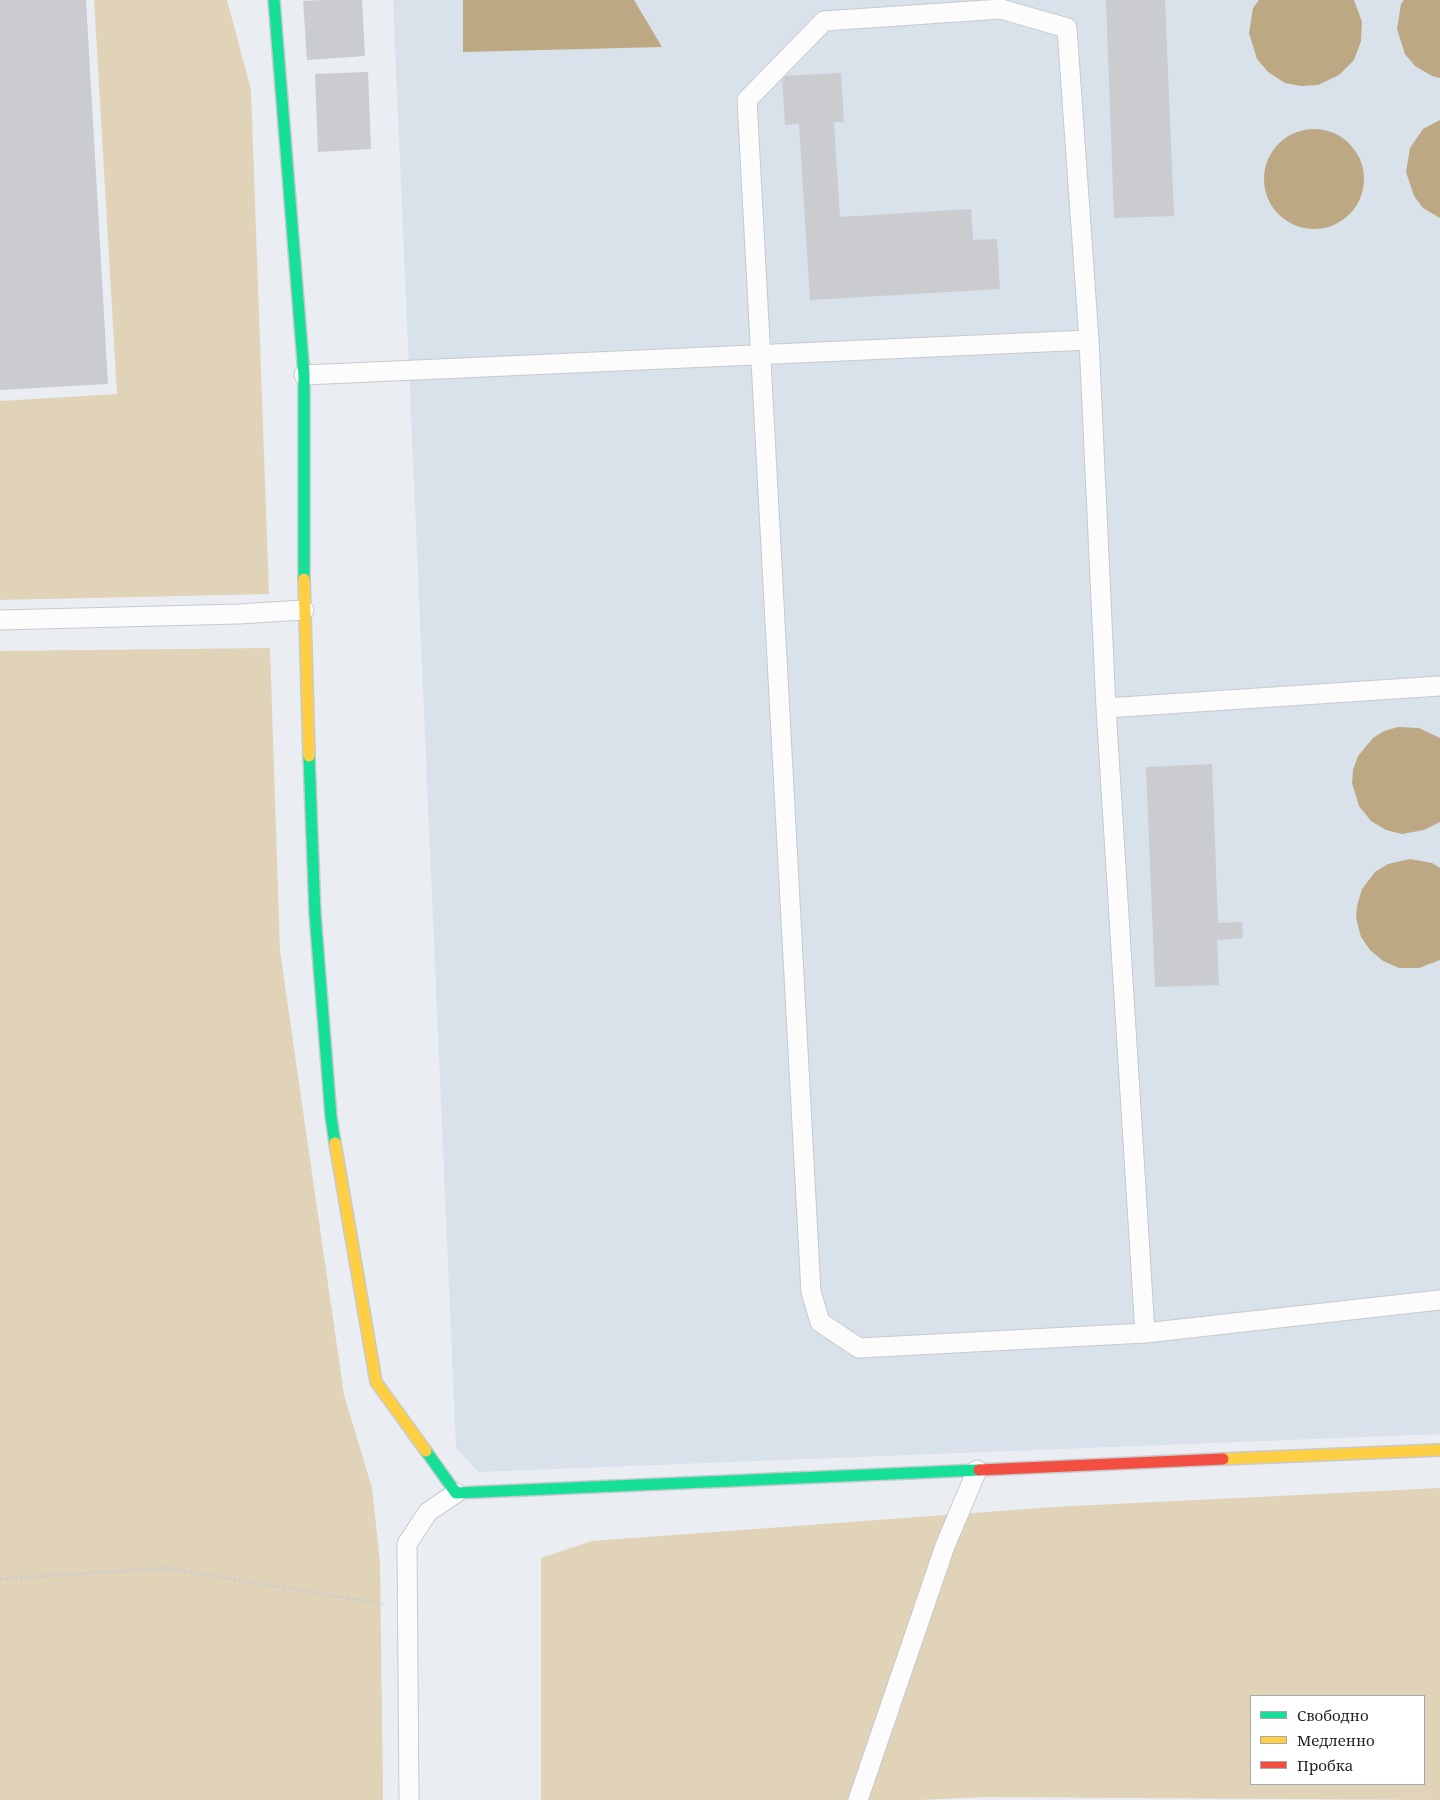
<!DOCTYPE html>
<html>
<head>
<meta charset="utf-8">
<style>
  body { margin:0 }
  #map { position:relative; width:1440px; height:1800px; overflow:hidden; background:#eaedf2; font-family:"Noto Serif",serif }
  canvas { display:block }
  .legend { position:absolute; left:1250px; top:1695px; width:175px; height:90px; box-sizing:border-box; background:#fff; border:1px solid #a7a8a9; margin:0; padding:6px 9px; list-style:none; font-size:15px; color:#232528 }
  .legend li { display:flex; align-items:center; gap:10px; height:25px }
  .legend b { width:25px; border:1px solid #a7a8a9 }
</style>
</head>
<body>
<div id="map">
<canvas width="1440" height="1800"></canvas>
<ul class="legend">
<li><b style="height:6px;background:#16e098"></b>Свободно</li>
<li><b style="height:6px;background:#ffcf43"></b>Медленно</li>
<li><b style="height:6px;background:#f24e42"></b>Пробка</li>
</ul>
</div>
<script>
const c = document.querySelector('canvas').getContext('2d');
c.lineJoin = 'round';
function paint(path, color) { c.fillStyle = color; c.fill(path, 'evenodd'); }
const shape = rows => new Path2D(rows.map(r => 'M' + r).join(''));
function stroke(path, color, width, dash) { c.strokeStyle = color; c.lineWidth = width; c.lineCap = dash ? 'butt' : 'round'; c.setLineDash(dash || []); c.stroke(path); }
paint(shape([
  [393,0,1440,0,1440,1434,478,1472,456,1447]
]), '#d9e1eb');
paint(shape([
  [94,0,227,0,251,90,269,594,0,600,0,401,117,394],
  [270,648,280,951,344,1395,372,1488,380,1562,383,1800,0,1800,0,651],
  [1440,1488,1440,1800,986,1797,919,1800,541,1800,541,1558,592,1541,1054,1507],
  [1251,1696,1424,1696,1424,1784,1251,1784]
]), '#e1d3b7');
paint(shape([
  [463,0,634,0,662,47,463,52],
  [1259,0,1354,0,1362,22,1361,41,1354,60,1339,75,1318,85,1301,86,1285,83,1268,72,1257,59,1249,33,1253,8],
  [1404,0,1440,0,1440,78,1432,76,1415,66,1405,54,1397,29,1401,4],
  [1440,120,1440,218,1423,208,1414,196,1406,172,1410,148,1423,129],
  '1264 179a50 50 0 1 1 100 0a50 50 0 1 1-100 0Z',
  [1398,727,1419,728,1440,738,1440,822,1424,830,1402,834,1386,830,1371,821,1359,806,1352,783,1353,770,1358,756,1373,738,1384,731],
  [1410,859,1432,863,1440,868,1440,960,1419,968,1399,968,1383,961,1370,950,1361,937,1356,918,1357,906,1362,889,1375,872,1388,864]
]), '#bca984');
paint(shape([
  [0,0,86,0,108,384,0,390],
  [322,0,362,0,365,56,307,60,303,1],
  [1106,0,1165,0,1174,216,1114,218],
  [368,72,371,149,318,152,315,74],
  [841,73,844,122,834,122,840,217,971,209,973,240,997,239,1000,289,810,300,799,124,785,125,782,76],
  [1212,764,1218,923,1242,922,1243,938,1217,940,1219,985,1155,987,1146,767]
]), '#cacccf');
const lane = shape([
  [304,375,1089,340],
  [0,620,239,614,304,610],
  [1106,708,1440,686],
  [1145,1333,859,1348,820,1322,811,1292,747,100,824,21,1001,9,1067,28,1089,340,1106,708,1145,1333,1440,1300],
  [409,1800,407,1544,428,1512,456,1493],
  [858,1800,945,1546,977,1470]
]);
const fast = shape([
  [274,0,304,375,304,579],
  [309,756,315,914,331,1117,335,1143],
  [426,1451,456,1493,979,1470]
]);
const slow = shape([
  [304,579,309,756],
  [335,1143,376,1382,426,1451],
  [1223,1459,1440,1450]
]);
const jam = shape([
  [979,1470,1223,1459]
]);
stroke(lane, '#c7cacd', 21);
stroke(fast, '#c7cacd', 14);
stroke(slow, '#c7cacd', 14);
stroke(jam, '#c7cacd', 14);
stroke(shape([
  [0,1579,166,1568,383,1604]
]), '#cccdce', 3, [2.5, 2.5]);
stroke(lane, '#fcfcfd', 19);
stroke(fast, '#16e098', 11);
stroke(slow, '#ffcf43', 11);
stroke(jam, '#f24e42', 11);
</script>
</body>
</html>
